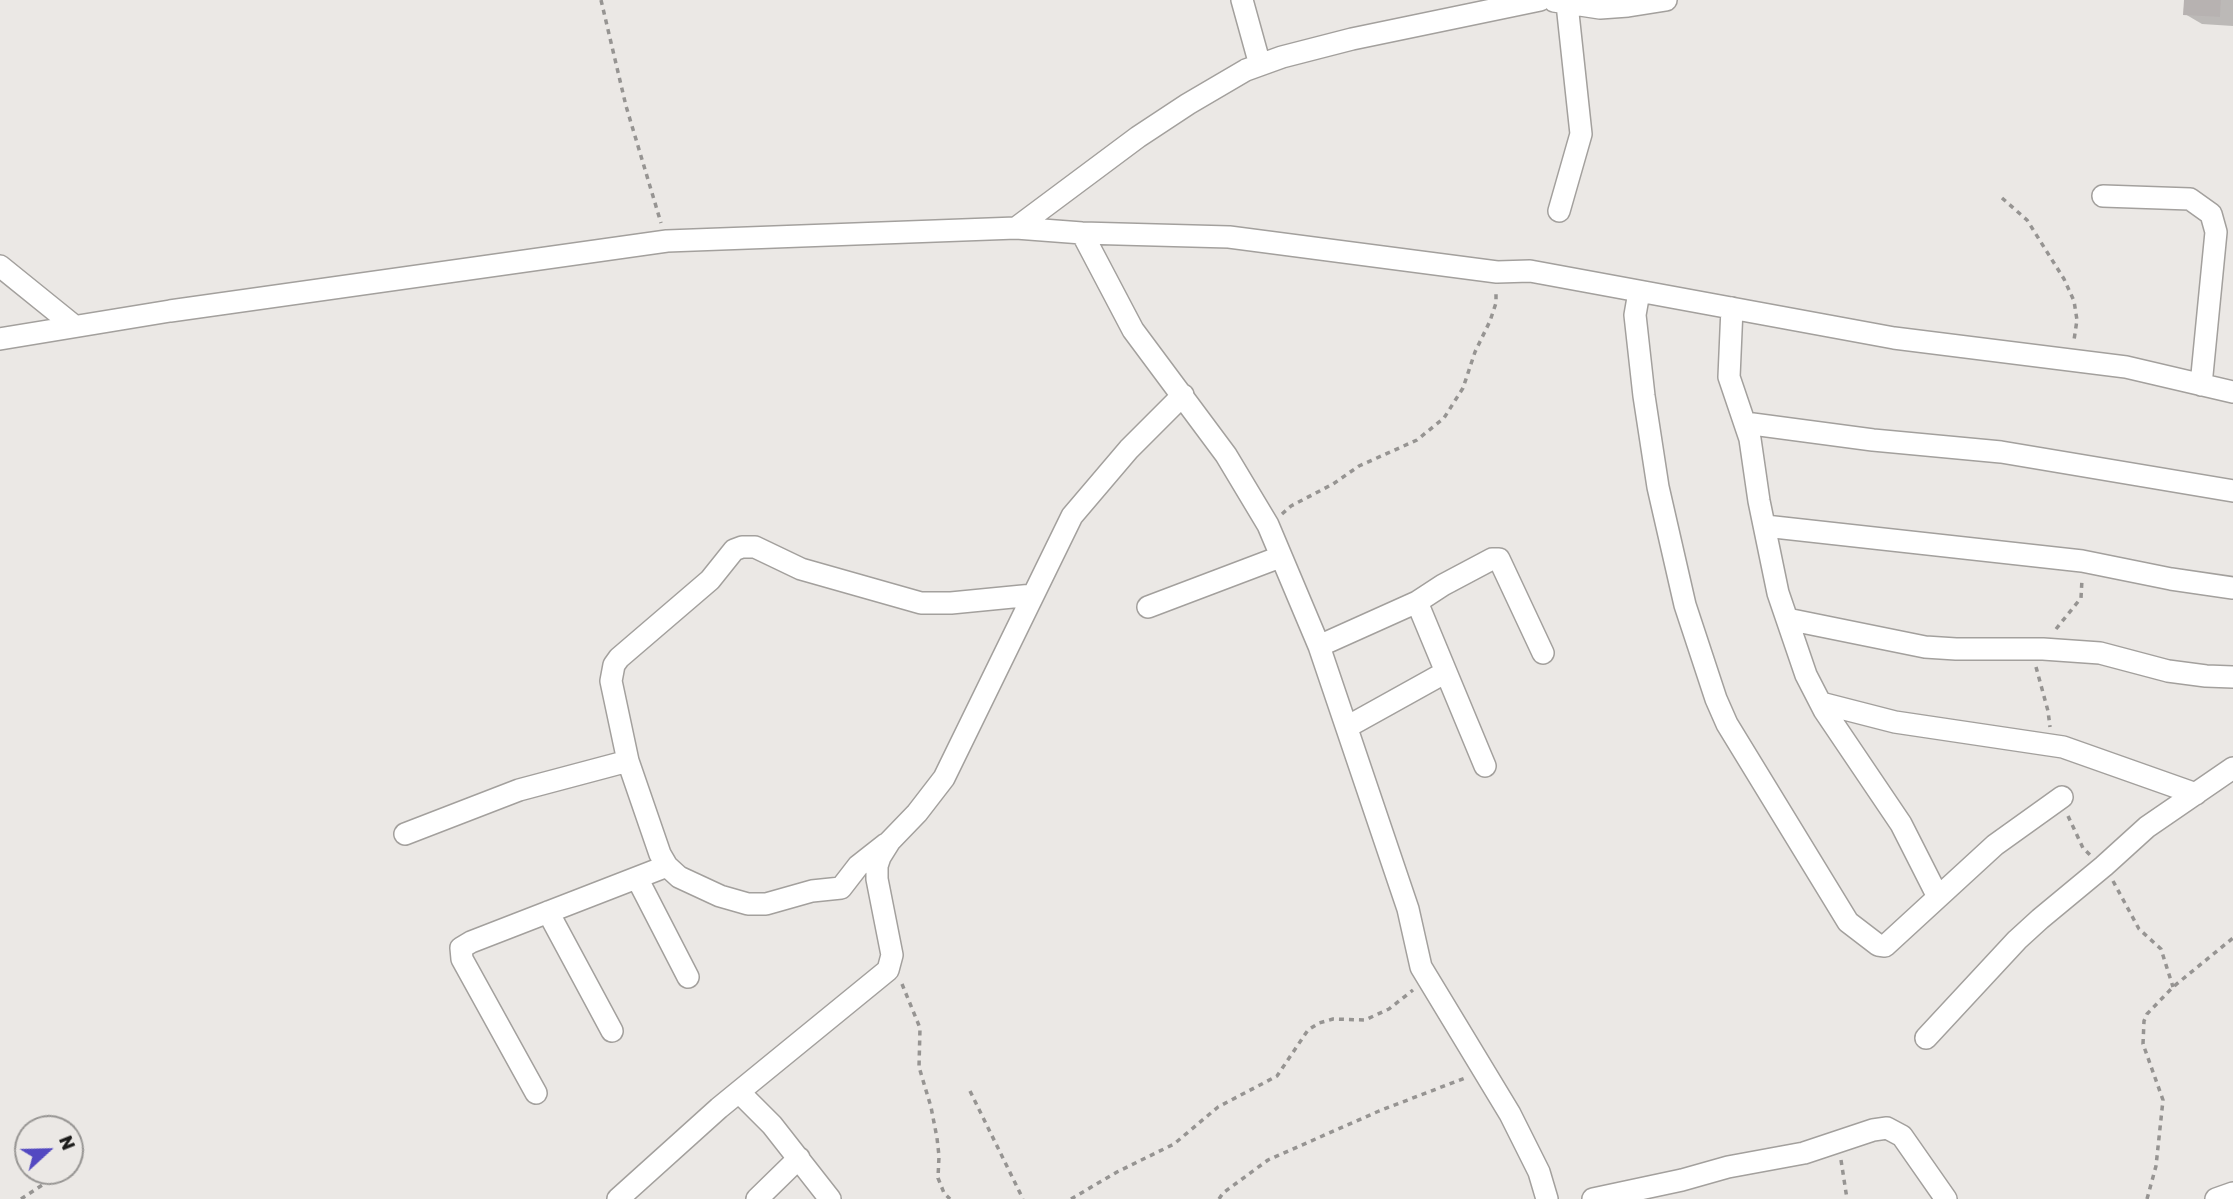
<!DOCTYPE html>
<html>
<head>
<meta charset="utf-8">
<style>
  body { margin:0 }
  #map { position:relative; width:2233px; height:1199px; overflow:hidden; background:#ebe8e5; font-family:Rubik,sans-serif }
  canvas { display:block }
  .north { position:absolute; left:14px; top:1115px; width:70px; height:70px; box-sizing:border-box; background:#ebe8e5; border:2px solid #989694; border-radius:50%; rotate:68deg; font-size:19px; font-weight:700; line-height:28px; text-align:center; color:#1c1b1a }
  .north::after { content:''; display:block; margin:auto; width:24px; height:32px; background:#5349c1; clip-path:polygon(50% 0,100% 100%,50% 72%,0 100%) }
</style>
</head>
<body>
<div id="map">
<canvas width="2233" height="1199"></canvas>
<div class="north">N</div>
</div>
<script>
const c = document.querySelector('canvas').getContext('2d');
c.lineJoin = 'round';
function paint(path, color) { c.fillStyle = color; c.fill(path, 'evenodd'); }
const shape = rows => new Path2D(rows.map(r => 'M' + r).join(''));
function stroke(path, color, width, dash) { c.strokeStyle = color; c.lineWidth = width; c.lineCap = dash ? 'butt' : 'round'; c.setLineDash(dash || []); c.stroke(path); }
paint(shape([
  [2186,0,2233,0,2233,26,2202,24,2185,14]
]), '#0003');
paint(shape([
  [2184,0,2221,0,2220,17,2183,15]
]), '#b7b2b1');
const minor = shape([
  [1242,0,1260,65],
  [1554,1,1600,8,1628,6,1666,0],
  [2103,196,2190,199,2211,214,2216,232,2201,385],
  [1559,211,1581,134,1567,4],
  [1016,228,1138,137,1188,104,1246,70,1282,57,1352,39,1540,0],
  [1082,233,1133,330,1226,455,1268,525,1319,646,1408,909,1421,967,1510,1114,1539,1172,1547,1199],
  [0,266,73,325],
  [1639,292,1635,315,1644,396,1658,487,1685,605,1716,699,1727,724,1848,922,1878,945,1885,946,1995,845,2062,797],
  [1732,308,1729,377,1750,439,1759,501,1778,593,1806,675,1824,710,1901,824,1938,897],
  [0,339,170,311,667,241,1016,228,1082,233,1229,237,1497,272,1530,271,1894,338,2126,367,2233,392],
  [1745,423,1873,440,2001,452,2233,491],
  [1765,526,2082,561,2171,579,2233,588],
  [1417,602,1485,766],
  [1148,607,1280,557],
  [1787,619,1925,647,1956,649,2043,649,2100,653,2168,671,2206,676,2233,677],
  [1319,646,1417,602,1443,585,1492,559,1499,559,1543,653],
  [1821,703,1895,722,2063,747,2196,794],
  [1347,727,1446,672],
  [405,834,519,790,628,761],
  [886,844,858,866,841,888,812,891,766,904,748,904,720,896,679,877,667,866,660,854,628,761,611,681,614,665,619,658,710,580,734,550,742,547,755,547,801,569,921,603,951,603,1033,595],
  [637,878,688,977],
  [548,912,612,1031],
  [1926,1038,2017,940,2040,919,2104,866,2147,827,2233,768],
  [739,1092,772,1125,830,1199],
  [536,1093,462,959,461,948,471,942,667,866],
  [618,1199,719,1108,888,970,892,955,877,879,877,866,880,857,890,841,917,813,944,778,1072,516,1129,449,1183,395],
  [757,1199,799,1158],
  [1593,1199,1682,1180,1728,1167,1804,1153,1873,1130,1887,1128,1902,1136,1946,1199],
  [2216,1199,2233,1193]
]);
stroke(minor, '#a3a09d', 24);
stroke(shape([
  [601,0,626,106,661,223],
  [2002,198,2027,220,2064,279,2074,301,2077,320,2074,340],
  [1282,514,1291,506,1333,484,1359,466,1417,440,1444,418,1463,388,1475,352,1490,321,1496,303,1496,292],
  [2056,629,2081,598,2082,579],
  [2036,667,2048,711,2050,727],
  [2068,816,2083,848,2090,855],
  [2113,881,2139,929,2161,949,2173,987],
  [902,984,920,1028,919,1067,931,1107,937,1138,939,1156,938,1178,944,1193,950,1199],
  [970,1091,1023,1199],
  [1841,1160,1847,1199],
  [21,1199,53,1178],
  [1071,1199,1117,1172,1174,1144,1218,1107,1277,1076,1308,1030,1319,1023,1333,1019,1365,1020,1389,1009,1413,990],
  [1219,1199,1223,1193,1268,1160,1379,1111,1465,1078],
  [2147,1199,2156,1166,2163,1100,2143,1044,2144,1021,2147,1014,2173,987,2233,938]
]), '#969492', 3.5, [5, 5]);
stroke(minor, '#fff', 21);
</script>
</body>
</html>
